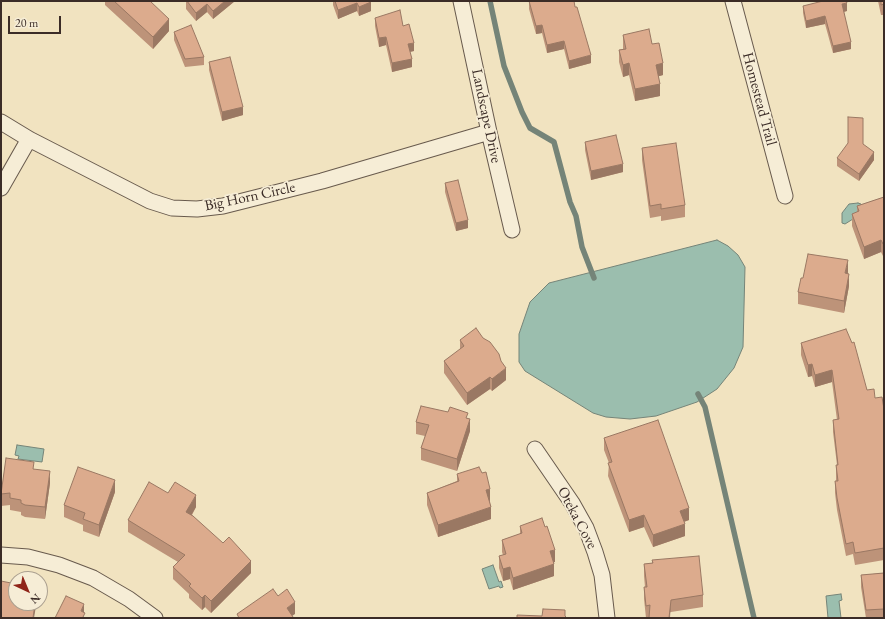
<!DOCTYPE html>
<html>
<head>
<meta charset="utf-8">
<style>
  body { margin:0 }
  #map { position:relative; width:885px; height:619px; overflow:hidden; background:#f1e3c0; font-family:"EB Garamond",serif }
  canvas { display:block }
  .frame { position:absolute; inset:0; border:2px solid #3b2c27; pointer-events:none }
  .north { position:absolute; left:8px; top:571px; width:40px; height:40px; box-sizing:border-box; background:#f6edd6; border:1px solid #aba090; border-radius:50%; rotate:136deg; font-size:11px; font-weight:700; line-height:16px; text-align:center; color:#3b2c27 }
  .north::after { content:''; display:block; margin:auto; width:14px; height:18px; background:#8f2418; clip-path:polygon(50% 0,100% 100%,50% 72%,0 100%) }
  .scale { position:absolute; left:8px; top:16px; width:53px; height:18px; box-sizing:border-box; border:2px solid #3b2c27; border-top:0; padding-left:5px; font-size:12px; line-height:14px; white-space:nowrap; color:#3b2c27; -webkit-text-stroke:3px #f6edd6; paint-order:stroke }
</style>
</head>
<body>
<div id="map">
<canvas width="885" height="619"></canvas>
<div class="frame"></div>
<div class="north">N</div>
<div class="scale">20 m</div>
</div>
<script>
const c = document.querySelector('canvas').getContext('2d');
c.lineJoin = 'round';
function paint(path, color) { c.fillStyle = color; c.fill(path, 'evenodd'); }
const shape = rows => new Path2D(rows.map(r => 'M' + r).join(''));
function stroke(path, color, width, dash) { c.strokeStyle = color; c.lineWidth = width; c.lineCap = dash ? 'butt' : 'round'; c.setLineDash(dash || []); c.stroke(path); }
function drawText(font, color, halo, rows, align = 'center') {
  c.font = font + ' "EB Garamond",serif'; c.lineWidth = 3.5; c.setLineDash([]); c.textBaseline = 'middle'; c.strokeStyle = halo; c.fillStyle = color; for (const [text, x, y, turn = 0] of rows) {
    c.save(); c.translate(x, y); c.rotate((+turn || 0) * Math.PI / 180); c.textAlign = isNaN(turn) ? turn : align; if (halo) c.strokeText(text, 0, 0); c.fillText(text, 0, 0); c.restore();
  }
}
const water = shape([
  [858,203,861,204,862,207,853,219,845,224,842,223,842,213,849,204,858,203],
  [717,240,728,246,738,255,745,267,743,347,734,368,717,389,697,402,656,416,630,419,606,417,593,413,525,371,519,362,519,334,530,302,549,283,717,240],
  [17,445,44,449,42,462,18,459,19,456,15,455,17,445],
  [493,565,499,582,501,581,503,587,500,588,499,586,489,589,482,569,493,565],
  [841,594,842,600,839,601,841,618,828,618,826,596,841,594]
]);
paint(water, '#9bbeae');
stroke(water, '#758478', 1);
stroke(shape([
  [490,1,504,66,522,112,530,128,554,142,570,202,576,216,582,247,594,278],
  [698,394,705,407,754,618]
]), '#758478', 5.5);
const street = shape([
  [461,1,489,132,512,230],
  [733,1,785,196],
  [1,122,29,139,150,201,172,208,197,209,223,206,322,181,489,132],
  [1,188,29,139],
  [535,449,572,503,586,528,595,552,602,575,607,618],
  [1,555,28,557,59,565,93,578,129,599,155,618]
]);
stroke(street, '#685a4d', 17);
stroke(street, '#f6edd6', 15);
paint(shape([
  [105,1,150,1,169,31,153,49,105,5],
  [186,1,235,1,213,19,207,12,196,21,186,9],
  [333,1,371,1,371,11,359,16,357,11,338,19,333,5],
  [529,1,591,63,569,69,564,49,547,53,542,33,536,34,529,9],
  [878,1,884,1,884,15,881,15],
  [803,6,847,11,844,12,851,49,833,53,825,24,806,28,803,13],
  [375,18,403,26,414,51,410,52,412,67,392,72,386,45,379,47,375,26],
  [174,32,204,57,204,65,185,67,174,40],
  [623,35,652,44,663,75,659,76,660,96,635,101,629,75,623,77,619,62,619,50,623,49],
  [209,62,243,115,222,121,209,70],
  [585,142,623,172,591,180,585,150],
  [863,144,874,160,859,181,837,166,837,158],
  [642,148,685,205,685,217,661,221,661,216,650,218,642,160],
  [445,183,468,228,456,231,445,192],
  [884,197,883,256,881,252,864,259,852,226,852,214,857,212,857,206],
  [848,272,849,286,844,313,798,304,798,292,803,278],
  [460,340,506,380,492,391,490,389,467,405,444,373,444,361,460,350],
  [801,343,867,390,875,398,884,409,884,560,855,565,853,554,846,556,837,510,835,493,835,481,836,481,836,465,837,465,833,432,833,420,837,420,832,382,815,387,812,376,808,377,801,355],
  [468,418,470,431,457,471,421,460,421,448,425,436,416,434,416,422],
  [604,438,689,520,684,522,685,536,653,547,644,527,629,532,608,476,609,463,604,450],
  [34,469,50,483,45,519,25,517,21,515,21,512,10,510,10,505,1,506,1,491],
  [457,474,490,501,491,519,438,537,427,505,427,493,457,481],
  [115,492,99,537,83,531,83,525,64,517,64,505],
  [168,493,196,507,192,515,251,573,211,613,205,607,202,610,189,598,189,594,173,579,173,567,178,562,128,532,128,520],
  [520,526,555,562,554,562,554,576,513,590,510,579,503,581,499,568,499,556,503,555,502,552,502,540,520,534],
  [652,560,703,595,703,607,671,612,646,618,644,599,644,587,645,587,644,576,644,564,652,563],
  [884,573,884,618,866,618,861,587,861,575]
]), '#bd9379');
paint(shape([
  [225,1,235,1,213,19,213,11],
  [371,2,371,11,359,16,359,7],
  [357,3,357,11,338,19,338,10],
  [847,3,847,11,842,12,842,4],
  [207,4,207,12,196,21,196,13],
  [825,16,825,24,806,28,806,21],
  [169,19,169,31,153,49,153,37],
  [542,25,542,33,536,34,536,26],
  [386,37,386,45,379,47,379,38],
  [564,41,564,49,547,53,547,45],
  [851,42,851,49,833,53,833,46],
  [414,43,414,51,408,52,408,44],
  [591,55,591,63,569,69,569,61],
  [412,59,412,67,392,72,392,63],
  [629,63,629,75,623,77,623,65],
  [663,63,663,75,656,77,656,65],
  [660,84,660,96,635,101,635,89],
  [243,107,243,115,222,121,222,112],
  [874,152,874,160,859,181,859,174],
  [623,164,623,172,591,180,591,171],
  [468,220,468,228,456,231,456,223],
  [881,240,881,252,864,259,864,247],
  [883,244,884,244,884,256,883,256],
  [848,260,848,272,845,285,845,273],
  [849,274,849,286,844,313,844,301],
  [812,364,812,376,808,377,808,365],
  [506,368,506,380,492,391,492,379],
  [832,370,832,382,815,387,815,375],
  [490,377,490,389,467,405,467,393],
  [470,419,470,431,457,471,457,459],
  [50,471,50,483,45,519,45,507],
  [115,480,115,492,99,537,99,525],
  [490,489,490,501,486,502,486,490],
  [196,495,196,507,186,524,186,512],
  [491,507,491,519,438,537,438,525],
  [689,508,689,520,680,523,680,511],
  [644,515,644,527,629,532,629,520],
  [685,524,685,536,653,547,653,535],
  [555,550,555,562,550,563,550,551],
  [251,561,251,573,211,613,211,601],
  [554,564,554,576,513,590,513,578],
  [510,567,510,579,503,581,503,569],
  [205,595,205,607,202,610,202,598],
  [671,600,670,618,669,618],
  [295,602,295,614,289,618,287,608],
  [35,603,36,603,36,606,34,618,33,618],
  [84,604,84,616,81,611]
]), '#9a7863');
const building = shape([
  [114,1,150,1,169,19,153,37,114,1],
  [187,1,225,1,213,11,207,4,196,13,187,1],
  [335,1,371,1,371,2,359,7,357,3,338,10,335,1],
  [529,1,574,1,575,7,577,7,591,55,569,61,564,41,547,45,542,25,536,26,529,1],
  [823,1,846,1,847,3,842,4,851,42,833,46,825,16,806,21,803,6,823,1],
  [881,1,884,1,884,4,881,5,881,1],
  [400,10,403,26,409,24,414,43,408,44,412,59,392,63,386,37,379,38,375,18,400,10],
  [191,25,204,57,185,59,174,32,191,25],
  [649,29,652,44,659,43,663,63,656,65,660,84,635,89,629,63,623,65,619,50,626,49,623,35,649,29],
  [230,57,243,107,222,112,209,62,230,57],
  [848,117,863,118,863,144,874,152,859,174,837,158,848,143,848,117],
  [616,135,623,164,591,171,585,142,616,135],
  [676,143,685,205,661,209,661,204,650,206,642,148,676,143],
  [458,180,468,220,456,223,445,183,458,180],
  [884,197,884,244,883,244,881,240,864,247,852,214,859,211,857,206,884,197],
  [808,254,848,260,845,273,849,274,844,301,798,292,801,278,803,278,808,254],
  [476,328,483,338,490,342,499,354,501,361,506,368,492,379,490,377,467,393,444,361,464,346,460,340,476,328],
  [846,329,852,343,854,342,867,390,874,389,875,398,882,397,884,409,884,548,855,553,853,542,846,544,837,498,835,481,838,481,836,465,838,465,833,420,839,419,832,370,815,375,812,364,808,365,801,343,846,329],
  [421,406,448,412,450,407,468,413,466,418,470,419,457,459,421,448,429,425,416,422,421,406],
  [658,420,689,508,680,511,685,524,653,535,644,515,629,520,608,463,612,462,604,438,658,420],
  [6,458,34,462,33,469,50,471,45,507,25,505,21,503,21,500,10,498,10,493,1,494,6,458],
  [78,467,115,480,99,525,83,519,85,513,64,505,78,467],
  [479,467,482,473,486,472,490,489,486,490,491,507,438,525,427,493,459,481,457,474,479,467],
  [149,482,168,493,175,482,196,495,186,512,193,516,223,543,229,537,251,561,211,601,205,595,202,598,189,586,191,584,173,567,185,555,128,520,149,482],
  [542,518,545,527,547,526,555,550,550,551,554,564,513,578,510,567,503,569,499,556,506,554,502,540,522,533,520,526,542,518],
  [699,556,703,595,671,600,669,618,649,618,650,605,646,606,644,587,647,587,644,564,653,563,652,560,699,556],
  [884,573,884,609,866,610,861,575,884,573],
  [1,581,16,584,16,603,35,603,33,618,1,618,1,581],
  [273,589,278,596,287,589,295,602,287,608,293,617,292,618,239,618,237,614,273,589],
  [66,596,84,604,81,611,85,613,83,617,85,618,55,618,66,596],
  [543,609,565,610,565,616,566,617,566,618,517,618,517,615,542,616,543,609]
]);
paint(building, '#dcab8d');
stroke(building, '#9a7863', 1);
drawText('15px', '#3b2c27', '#f6edd6', [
  ["Homestead Trail",759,99,75],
  ["Landscape Drive",486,116,78],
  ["Big Horn Circle",250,197,-12],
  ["Oteka Cove",577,518,62]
]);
</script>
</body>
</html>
